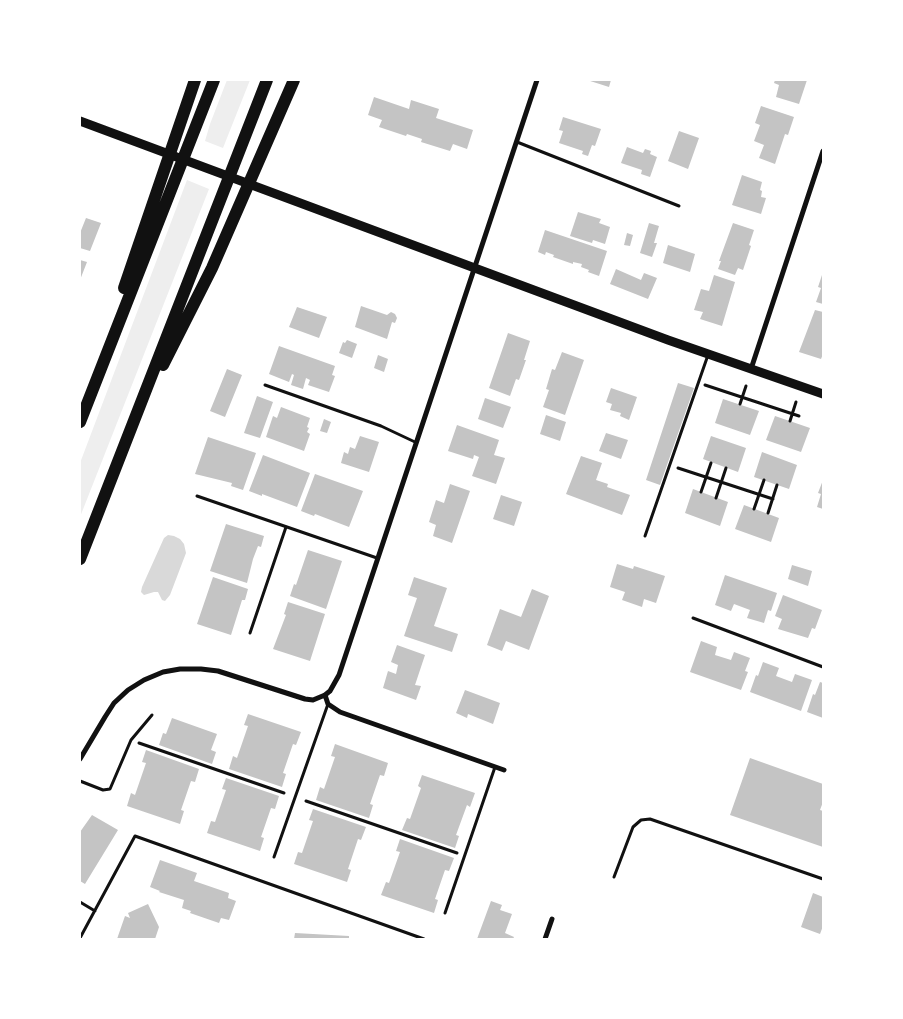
<!DOCTYPE html>
<html>
<head>
<meta charset="utf-8">
<style>
  body { margin:0 }
  #map { position:relative; width:903px; height:1019px; overflow:hidden; background:#fff; font-family:"Noto Sans",sans-serif }
  canvas { display:block }
  .frame { position:absolute; inset:0; border:81px solid #fff; pointer-events:none }
</style>
</head>
<body>
<div id="map">
<canvas width="903" height="1019"></canvas>
<div class="frame"></div>
</div>
<script>
const c = document.querySelector('canvas').getContext('2d');
c.lineJoin = 'round';
function paint(path, color) { c.fillStyle = color; c.fill(path, 'evenodd'); }
const shape = rows => new Path2D(rows.map(r => 'M' + r).join(''));
function stroke(path, color, width, dash) { c.strokeStyle = color; c.lineWidth = width; c.lineCap = dash ? 'butt' : 'round'; c.setLineDash(dash || []); c.stroke(path); }
paint(shape([
  [227,80,250,80,223,148,205,141,210,124],
  [187,180,209,189,80,517,80,463]
]), '#eee');
paint(shape([
  [168,535,174,536,180,539,184,544,186,553,170,595,165,601,162,600,158,592,154,592,144,595,141,592,142,587,164,538]
]), '#d9d9d9');
paint(shape([
  [587,80,611,80,609,87],
  [775,80,807,80,799,104,776,97,779,85,774,83],
  [374,97,409,109,411,100,439,109,436,118,473,130,467,149,453,144,450,151,421,142,422,139,407,134,406,136,379,127,382,120,368,115],
  [761,106,794,117,788,135,785,134,775,164,759,158,764,145,754,141,760,125,755,123],
  [563,117,601,129,595,146,592,145,588,156,582,154,583,151,559,143,563,131,559,130],
  [679,131,699,138,688,169,668,161],
  [627,147,643,153,645,149,651,151,650,154,657,157,650,177,641,174,642,170,621,163],
  [742,175,762,182,760,190,762,191,761,197,766,198,761,214,732,205],
  [578,212,601,219,599,223,610,227,605,244,593,240,592,243,570,236],
  [86,218,101,223,90,251,80,248,80,233],
  [649,223,659,226,654,243,657,243,652,257,640,253],
  [733,223,754,230,749,245,751,246,743,270,738,268,735,275,718,269,721,261,719,261],
  [545,230,607,251,599,276,588,272,589,270,581,267,582,264,573,262,573,264,553,257,554,255,546,252,545,255,538,252],
  [627,233,633,235,630,246,624,245],
  [668,245,695,254,690,272,663,263],
  [80,260,87,262,80,280],
  [616,269,641,280,644,273,657,278,648,299,610,284],
  [823,272,823,304,816,302,821,288,818,287],
  [714,275,735,282,722,326,700,319,703,312,694,310,701,289,709,291],
  [361,306,387,315,391,312,395,314,397,318,395,323,392,322,387,339,355,327],
  [297,307,327,317,319,338,289,327],
  [815,310,823,312,823,354,821,359,799,352],
  [508,333,530,341,524,360,526,360,519,380,516,379,510,396,489,388],
  [347,340,357,344,352,358,339,353,343,342,345,343],
  [279,346,335,366,332,375,335,376,329,392,308,385,310,380,306,378,303,389,291,385,294,375,292,374,289,382,269,374],
  [562,352,584,360,565,415,543,407,549,390,546,389,552,369,555,370],
  [378,355,388,359,384,372,374,368],
  [227,369,242,375,225,417,210,411],
  [678,383,694,388,660,485,646,480],
  [611,388,637,397,629,420,620,416,621,413,610,410,612,404,606,402],
  [257,396,273,402,260,438,244,433],
  [485,398,511,407,503,428,478,419],
  [723,399,759,411,750,435,715,423],
  [281,407,310,418,307,427,309,428,307,432,310,434,304,451,266,437,273,416,277,418],
  [546,415,566,422,560,441,540,434],
  [775,416,810,428,801,452,766,440],
  [324,419,331,422,327,433,320,431],
  [457,425,499,440,494,455,505,458,496,484,472,476,479,457,474,455,473,459,448,451],
  [606,433,628,440,621,459,599,451],
  [360,436,379,442,369,472,341,463,344,452,348,454,350,447,355,449],
  [711,436,746,448,738,472,703,459],
  [208,437,256,453,243,490,231,486,232,483,195,474],
  [762,452,797,465,789,489,754,477],
  [263,455,310,473,297,507,262,494,262,496,249,491],
  [581,456,602,463,596,480,608,484,607,487,630,495,622,515,566,494],
  [315,474,363,491,349,527,315,514,314,516,301,511],
  [823,480,823,509,817,507,821,494,818,493],
  [450,484,470,491,452,543,433,536,436,525,429,522,436,500,444,503],
  [693,489,728,502,720,526,685,513],
  [501,495,522,502,514,526,493,519],
  [744,505,779,518,771,542,735,529],
  [226,524,264,536,261,547,258,546,253,559,247,583,210,571],
  [308,550,342,561,326,609,290,596,294,584,296,585],
  [617,564,633,569,634,566,665,576,656,603,644,599,642,607,622,600,625,592,610,587],
  [792,565,812,571,808,586,788,579],
  [725,575,777,593,771,611,768,610,764,623,747,618,750,610,734,604,731,611,715,605],
  [213,577,248,589,245,600,242,600,231,635,197,624],
  [414,577,447,588,434,626,458,634,452,652,404,636,417,598,408,595],
  [532,589,549,596,529,650,506,641,502,651,487,645,500,609,521,617],
  [783,595,822,610,815,629,812,628,808,638,778,629,782,619,775,616],
  [288,602,325,614,310,661,273,649,286,615,284,614],
  [701,641,717,647,715,655,731,660,734,652,750,658,745,671,748,672,741,690,690,672],
  [397,645,425,655,415,685,421,686,416,700,383,688,388,671,396,674,398,665,391,662],
  [763,662,779,668,776,676,792,682,795,674,812,680,801,711,750,692,756,675,758,676],
  [820,682,823,683,823,718,807,712,813,694,815,695],
  [465,690,500,703,493,724,468,714,467,718,456,713],
  [248,714,301,732,296,745,293,744,283,773,286,774,282,787,229,769,233,756,237,758,248,726,244,725],
  [172,718,217,734,211,750,216,752,212,764,159,745,163,733,166,734],
  [335,744,388,763,384,776,380,775,370,804,373,805,369,818,316,800,320,787,324,789,335,757,331,756],
  [146,750,199,769,195,782,191,781,181,810,184,811,180,824,127,806,131,793,135,795,146,763,142,762],
  [750,758,823,784,823,802,820,810,823,811,823,847,730,815],
  [422,775,475,793,470,807,467,805,456,835,459,836,455,848,402,830,407,818,410,819,421,788,418,786],
  [226,778,279,796,275,809,271,808,261,837,264,838,260,851,207,833,211,821,215,822,226,790,222,789],
  [313,809,366,827,361,840,358,839,348,869,351,870,347,882,294,864,298,852,302,853,313,821,309,820],
  [92,815,118,830,85,884,80,881,80,832],
  [400,839,454,858,449,871,445,870,435,899,438,900,434,913,381,895,386,882,389,883,400,852,396,851],
  [160,860,197,873,194,881,229,893,228,898,236,901,229,920,221,918,219,923,190,913,191,911,182,908,184,900,159,892,160,891,150,887],
  [813,893,823,897,823,926,820,934,801,927],
  [491,901,502,905,500,910,512,914,505,933,514,937,513,939,477,939],
  [148,904,159,927,155,939,117,939,125,916,130,918,128,913],
  [295,933,349,936,349,939,294,939]
]), '#c4c4c4');
stroke(shape([
  [705,385,799,416],
  [740,404,746,386],
  [790,421,796,402],
  [678,468,773,499],
  [701,492,711,463],
  [716,498,726,468],
  [754,509,764,480],
  [768,513,777,485],
  [139,743,284,793],
  [306,801,457,853]
]), '#111', 3);
stroke(shape([
  [517,142,679,206],
  [265,385,381,426,415,442],
  [197,496,377,558],
  [645,536,708,355],
  [693,618,823,667],
  [250,633,286,527],
  [80,781,103,790,110,789,131,740,152,715],
  [274,857,328,704],
  [614,877,633,827,641,820,650,819,823,879],
  [80,902,95,911],
  [445,913,495,767],
  [80,938,135,836,424,939]
]), '#111', 3);
stroke(shape([
  [751,369,823,151],
  [325,695,328,704,340,712,504,770],
  [80,759,105,717,114,703,128,690,144,680,163,672,180,669,201,669,218,671,305,699,313,700,325,695,330,691,339,675,537,80],
  [545,939,552,919]
]), '#111', 5);
stroke(shape([
  [80,121,668,340,823,394]
]), '#111', 9);
stroke(shape([
  [124,288,195,80],
  [163,365,212,268,294,80],
  [80,422,214,80],
  [80,559,267,80]
]), '#111', 12);
</script>
</body>
</html>
